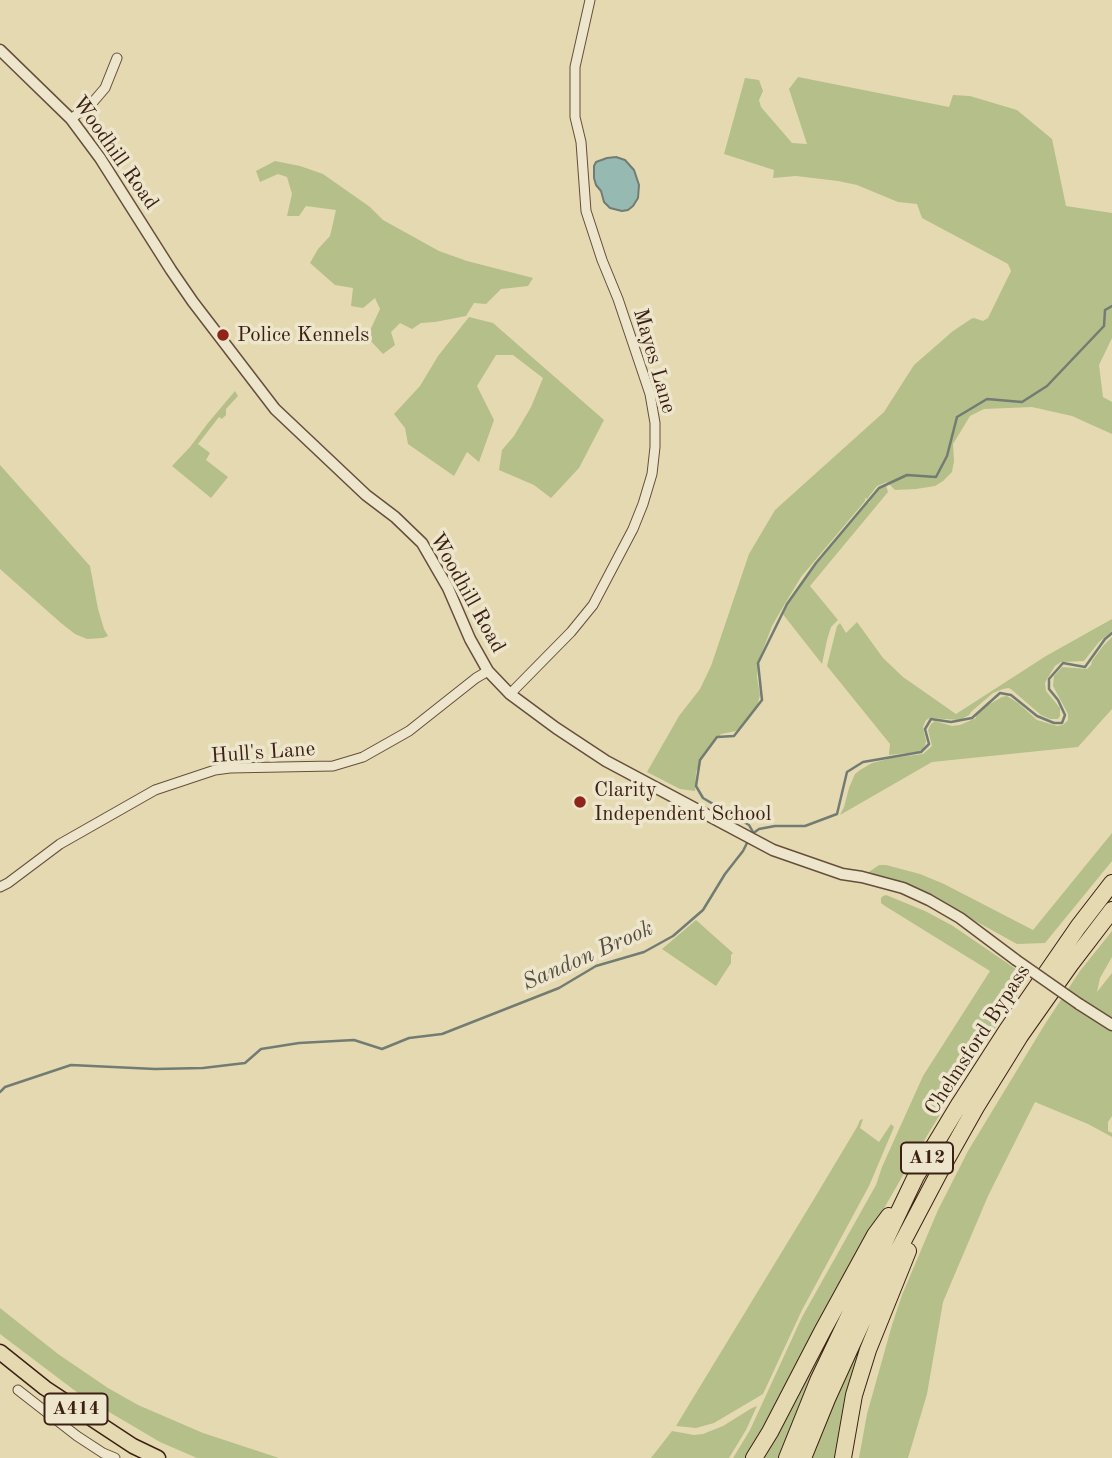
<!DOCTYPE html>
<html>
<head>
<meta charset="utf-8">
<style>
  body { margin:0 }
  canvas { display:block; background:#e4d9b1 }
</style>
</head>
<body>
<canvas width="1112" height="1458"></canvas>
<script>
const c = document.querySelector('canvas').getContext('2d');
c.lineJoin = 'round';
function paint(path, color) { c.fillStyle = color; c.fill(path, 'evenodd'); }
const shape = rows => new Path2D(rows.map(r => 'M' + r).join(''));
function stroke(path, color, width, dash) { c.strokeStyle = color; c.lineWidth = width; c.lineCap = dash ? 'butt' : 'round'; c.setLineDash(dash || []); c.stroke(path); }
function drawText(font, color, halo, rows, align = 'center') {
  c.font = font + ' "Old Standard TT",serif'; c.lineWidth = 7; c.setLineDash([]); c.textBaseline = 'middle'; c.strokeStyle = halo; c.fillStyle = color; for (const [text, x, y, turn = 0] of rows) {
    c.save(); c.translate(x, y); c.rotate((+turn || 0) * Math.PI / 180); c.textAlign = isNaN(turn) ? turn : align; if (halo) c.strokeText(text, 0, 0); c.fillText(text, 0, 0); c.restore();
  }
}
paint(shape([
  [798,77,949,107,953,95,970,96,1017,110,1052,139,1066,206,1112,213,1112,338,1099,365,1103,397,1112,402,1112,434,1072,416,1032,407,984,409,970,416,953,444,954,461,952,472,943,481,935,486,916,489,895,490,887,482,877,486,867,499,865,498,865,501,801,577,780,612,772,626,758,663,757,677,760,695,757,707,748,720,736,731,721,734,705,752,696,772,695,791,680,789,647,772,679,716,700,689,711,666,749,554,775,510,884,412,914,365,953,331,971,319,974,318,983,321,988,318,1011,271,1008,264,922,218,917,204,898,202,857,185,838,181,796,176,773,178,774,170,724,154,745,78,759,80,763,91,759,100,761,107,792,143,807,144,789,89],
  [275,161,300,166,323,174,370,207,383,220,439,251,467,261,533,278,528,286,501,289,486,304,474,303,466,316,435,322,421,323,412,329,400,323,391,332,395,345,383,354,367,337,380,309,375,298,363,308,351,306,353,288,335,285,310,263,318,249,330,236,336,210,306,206,299,216,287,216,292,194,287,177,278,174,260,182,256,171],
  [469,317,493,323,604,420,579,468,551,498,534,485,499,470,502,450,514,436,531,407,543,378,513,355,496,355,477,386,494,420,479,462,467,452,454,476,408,444,405,428,394,414,420,386,438,356],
  [235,391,238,396,226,409,226,415,222,419,219,417,198,444,210,453,206,460,228,477,211,498,172,466,190,447,208,423],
  [0,465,90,566,98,609,104,629,108,636,103,638,87,639,75,634,61,623,0,569],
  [886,485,888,492,810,586,838,620,831,627,827,640,822,664,782,613,804,579,867,502,870,503,869,501,878,490],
  [1112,619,1112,631,1099,642,1084,661,1061,662,1055,666,1047,679,1045,683,1046,691,1060,708,1060,716,1058,719,1050,719,1041,715,1012,690,1009,688,1003,689,993,693,972,711,969,715,960,720,930,718,926,720,923,727,926,741,925,745,923,749,917,752,889,755,890,744,827,666,837,626,840,623,846,633,857,622,883,658,903,677,956,714,1046,656],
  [1112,637,1112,709,1078,747,932,762,840,815,844,807,849,788,855,774,860,770,872,763,892,758,923,754,932,746,928,730,931,724,935,721,952,726,960,725,976,718,976,715,988,705,1002,697,1007,696,1018,703,1037,720,1057,726,1063,725,1068,720,1068,714,1053,686,1054,676,1062,667,1087,669,1091,665,1092,661,1103,646],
  [1112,833,1112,861,1045,943,1017,944,912,886,866,874,879,865,886,865,920,874,944,884,1033,930],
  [886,895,925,911,953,926,1029,978,970,1065,902,1177,843,1280,747,1458,733,1458,750,1430,802,1317,876,1185,882,1167,923,1076,990,971,885,906,881,903,881,898,883,896],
  [696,920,733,953,731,955,731,963,716,986,662,949],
  [1112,931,1112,957,1100,978,1097,992,1112,973,1112,1116,1108,1122,1108,1131,1112,1133,1112,1137,1088,1124,1035,1102,988,1196,943,1302,927,1394,908,1458,859,1458,867,1414,892,1325,902,1295,938,1210,968,1151,1045,1024,1080,971],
  [863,1119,860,1128,879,1142,891,1124,894,1127,869,1186,802,1310,763,1394,714,1423,696,1428,676,1426,814,1199,857,1127,860,1120],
  [0,1308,58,1354,108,1388,138,1405,203,1433,279,1458,197,1458,160,1442,82,1396,0,1334],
  [836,1319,840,1321,779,1458,760,1458],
  [862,1339,866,1341,837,1458,810,1458],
  [757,1406,746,1430,729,1458,651,1458,672,1431,694,1435,703,1434,723,1426,752,1408]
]), '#b5bf8a');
const water = shape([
  [616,157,625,160,634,170,639,185,638,198,633,206,628,210,622,211,610,208,604,202,601,191,596,185,594,178,594,166,596,162,607,158,616,157]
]);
paint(water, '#96b9b2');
stroke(water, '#727c73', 2);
stroke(shape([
  [753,832,749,825,703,798,696,786,700,760,717,737,734,736,762,700,758,663,787,604,816,563,879,488,907,475,936,477,947,456,957,417,987,399,1022,402,1047,386,1104,326,1105,310,1112,306],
  [752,834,759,829,775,826,805,826,837,814,847,772,863,762,921,752,929,744,925,729,931,719,951,722,972,718,1000,693,1011,695,1037,716,1054,723,1062,723,1065,715,1058,700,1049,689,1049,679,1063,663,1085,667,1105,639,1112,633],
  [0,1092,5,1087,71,1065,155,1069,203,1068,245,1063,261,1049,299,1043,354,1040,382,1049,409,1038,442,1034,559,988,596,966,644,952,673,936,703,910,725,874,743,851,749,839]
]), '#727c73', 2.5);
const minor = shape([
  [71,119,93,102,105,88,117,58],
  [510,694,571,632,593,605,633,529,643,504,652,474,655,447,655,423,650,394,618,299,602,260,586,211,581,142,575,117,575,67,590,0],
  [0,887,8,883,60,844,155,790,215,770,230,768,333,766,363,757,409,731,476,678,488,671],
  [18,1390,77,1436,103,1453,115,1458]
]);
const tertiary = shape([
  [0,50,71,119,100,158,171,270,193,302,275,409,366,495,395,517,422,543,448,588,470,639,488,671,510,694,556,728,606,761,773,850,842,874,862,877,903,888,929,900,960,918,1016,960],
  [1079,1004,1112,1025]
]);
const primary = shape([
  [0,1352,45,1388,133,1446,158,1458]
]);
const trunk = shape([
  [754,1458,770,1432,823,1330,875,1235,889,1216],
  [787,1458,818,1381,916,1176,960,1103,1007,1030,1078,927,1112,883],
  [803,1458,827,1399,872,1300,940,1171,976,1107,1020,1036,1070,965,1112,910],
  [843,1458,854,1395,868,1350,908,1251]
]);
stroke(minor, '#664e3b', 11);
stroke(tertiary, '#664e3b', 13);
stroke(primary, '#3c2014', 17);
stroke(trunk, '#3c2014', 18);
stroke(minor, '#ede6cc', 9);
stroke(tertiary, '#ede6cc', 10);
stroke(primary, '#e4d9b1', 14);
stroke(trunk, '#e4d9b1', 16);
const tertiaryBridge = shape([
  [1016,960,1079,1004]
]);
stroke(tertiaryBridge, '#664e3b', 13, []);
stroke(tertiaryBridge, '#ede6cc', 10);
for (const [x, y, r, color] of [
  [223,335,7,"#8f2418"],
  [580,802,7,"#8f2418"]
]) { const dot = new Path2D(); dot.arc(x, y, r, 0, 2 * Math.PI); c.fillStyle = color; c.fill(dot); stroke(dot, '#ede6cc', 2.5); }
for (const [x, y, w] of [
  [927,1158,52],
  [76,1409,63]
]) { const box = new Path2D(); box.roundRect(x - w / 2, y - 15.5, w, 31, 5); c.fillStyle = '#ede6cc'; c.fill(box); stroke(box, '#3c2014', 2); }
drawText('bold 19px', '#3c2014', null, [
  ["A12",927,1158],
  ["A414",76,1409]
]);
drawText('21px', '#3c2014', '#ede6cc', [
  ["Woodhill Road",115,153,55],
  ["Mayes Lane",654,361,74],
  ["Woodhill Road",467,593,61],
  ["Hull's Lane",263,753,-4],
  ["Chelmsford Bypass",978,1040,-57]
]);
drawText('21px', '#3c2014', '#ede6cc', [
  ["Police Kennels",237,335],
  ["Clarity",594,790],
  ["Independent School",594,814]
], 'left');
drawText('italic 23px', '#574e43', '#ede6cc', [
  ["Sandon Brook",588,956,-24]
]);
</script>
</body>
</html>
